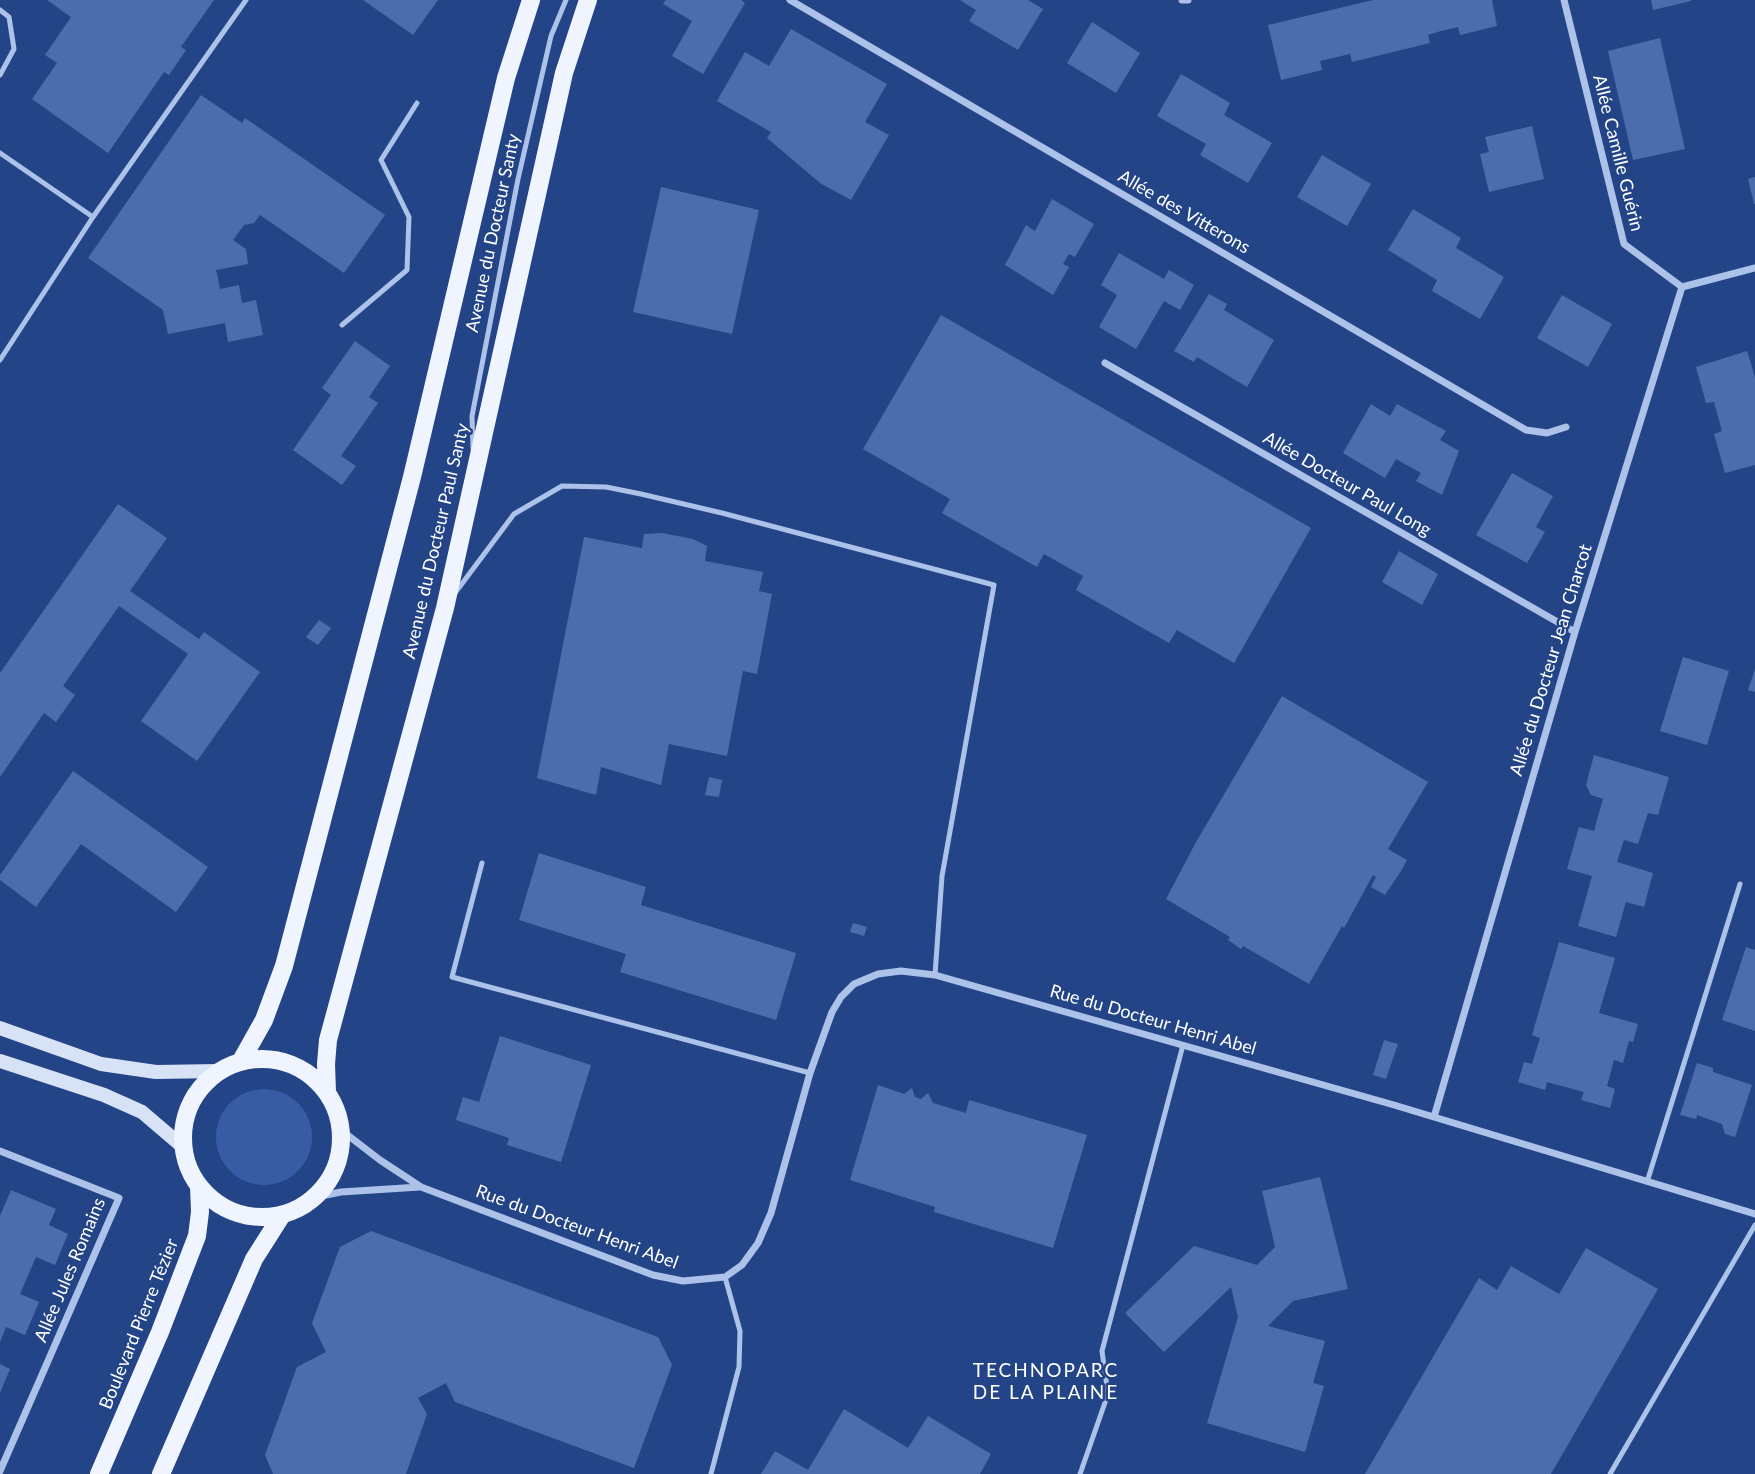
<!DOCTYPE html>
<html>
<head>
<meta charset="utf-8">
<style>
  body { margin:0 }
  canvas { display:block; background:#234486 }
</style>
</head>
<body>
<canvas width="1755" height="1474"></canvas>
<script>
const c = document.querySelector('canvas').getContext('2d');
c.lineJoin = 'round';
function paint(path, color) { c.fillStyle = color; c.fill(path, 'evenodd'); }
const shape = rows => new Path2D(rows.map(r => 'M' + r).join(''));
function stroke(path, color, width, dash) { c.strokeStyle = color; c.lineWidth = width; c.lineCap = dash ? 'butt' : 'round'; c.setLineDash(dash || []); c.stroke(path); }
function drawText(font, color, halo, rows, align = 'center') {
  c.font = font + ' Lato,sans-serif'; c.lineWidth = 5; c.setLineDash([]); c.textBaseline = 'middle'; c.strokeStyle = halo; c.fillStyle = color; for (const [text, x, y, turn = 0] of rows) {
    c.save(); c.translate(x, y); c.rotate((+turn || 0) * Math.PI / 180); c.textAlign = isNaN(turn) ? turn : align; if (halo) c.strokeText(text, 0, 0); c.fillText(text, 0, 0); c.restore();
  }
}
paint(shape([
  '216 1137a48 48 0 1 1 96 0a48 48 0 1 1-96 0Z'
]), '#375ca3');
paint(shape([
  [47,0,214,0,181,47,186,50,169,75,164,72,108,153,32,99,57,63,45,55,71,17],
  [363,0,438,0,413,35],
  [666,0,741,0,745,3,703,74,672,56,692,21,663,4],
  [960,0,1028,0,1043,9,1018,50,969,21,976,10],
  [1373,0,1492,0,1497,26,1460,35,1458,27,1441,31,1428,35,1430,43,1352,62,1350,54,1320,61,1322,70,1281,80,1268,25],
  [1651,0,1691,0,1691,1,1653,10],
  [1092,22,1140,53,1116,93,1067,63],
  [791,29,887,84,865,122,889,135,851,200,820,183,767,138,771,132,717,101,745,52,769,66],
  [1660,38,1685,149,1633,160,1608,51],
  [1181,74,1230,103,1224,115,1272,143,1248,183,1200,155,1206,144,1157,116],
  [201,95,242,123,245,118,385,215,344,273,260,215,254,223,244,225,233,240,246,249,248,264,216,270,218,278,220,289,239,285,242,303,256,300,263,335,228,342,225,323,168,334,163,310,88,258],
  [1532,126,1544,179,1489,192,1480,154,1489,152,1485,137],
  [1322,155,1371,184,1347,226,1297,197],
  [1755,177,1755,204,1754,204,1748,179],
  [661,187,759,210,732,334,633,312],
  [1052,199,1094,224,1075,257,1069,254,1063,264,1069,267,1053,295,1005,265,1026,225,1035,231],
  [1413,209,1461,238,1456,248,1504,277,1480,319,1432,291,1437,280,1388,250],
  [1119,253,1164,279,1169,270,1194,285,1180,310,1164,301,1136,349,1099,327,1117,295,1101,285],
  [1209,294,1227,304,1224,310,1274,340,1247,387,1197,357,1194,362,1174,351],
  [1562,295,1612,324,1588,367,1537,338],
  [941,315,1311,528,1234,663,1177,630,1169,643,1076,590,1083,576,1044,554,1037,567,942,513,950,499,863,449],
  [355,341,390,366,369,397,378,403,341,456,356,466,342,485,293,450,331,395,322,388],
  [1747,351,1755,377,1755,465,1725,473,1714,434,1722,431,1714,402,1706,403,1696,367],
  [1371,404,1390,416,1397,404,1446,431,1440,440,1459,451,1442,495,1416,481,1421,473,1396,459,1385,478,1343,453],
  [1512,473,1553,496,1536,527,1545,532,1527,563,1476,535],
  [118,504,167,538,130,591,199,639,204,632,260,672,197,761,141,721,188,654,119,606,63,686,75,695,56,722,44,713,0,777,0,673],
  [662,533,693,539,707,546,705,561,763,572,759,591,772,594,757,674,743,671,727,756,669,744,661,785,601,767,596,795,537,778,584,537,642,548,644,534],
  [1399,551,1438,574,1422,605,1382,582],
  [319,620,331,628,318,645,306,637],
  [1683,657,1729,671,1707,745,1660,731],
  [1755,669,1755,692,1748,690],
  [1282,696,1428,782,1388,849,1407,860,1401,871,1385,895,1371,887,1376,877,1373,875,1344,928,1342,926,1309,984,1243,946,1241,949,1228,940,1230,937,1166,899,1196,842],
  [1594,755,1669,777,1658,815,1648,813,1638,844,1624,840,1617,862,1653,873,1644,907,1626,902,1616,937,1578,926,1592,876,1567,869,1579,827,1594,831,1603,799,1591,795,1586,785],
  [73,771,208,867,176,912,81,844,36,907,0,880,0,875],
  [709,777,722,780,719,797,705,795],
  [539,853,646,887,641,905,796,953,776,1020,620,972,626,954,519,920],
  [853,923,867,927,864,936,850,932],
  [1559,942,1615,958,1599,1013,1638,1024,1633,1042,1629,1041,1623,1063,1614,1060,1607,1086,1615,1089,1610,1108,1581,1100,1584,1092,1547,1082,1545,1090,1518,1082,1524,1062,1532,1064,1540,1038,1532,1035],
  [1746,947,1755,950,1755,1031,1722,1020],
  [500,1036,591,1065,561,1162,507,1145,509,1138,456,1120,463,1097,479,1102],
  [1384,1040,1398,1044,1386,1079,1373,1075],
  [1697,1063,1713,1068,1713,1072,1752,1085,1735,1137,1725,1134,1722,1124,1697,1115,1696,1119,1680,1115],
  [878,1085,904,1094,912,1088,915,1097,921,1099,928,1093,933,1103,966,1113,969,1100,1087,1135,1053,1248,934,1212,935,1207,850,1180],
  [1320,1177,1348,1289,1293,1301,1268,1326,1325,1341,1313,1383,1324,1386,1305,1452,1207,1423,1238,1317,1231,1287,1164,1352,1125,1313,1194,1246,1257,1265,1275,1247,1262,1191],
  [11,1190,56,1209,49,1225,68,1234,55,1265,36,1257,20,1294,39,1302,25,1335,6,1327,0,1342,0,1216],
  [371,1231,658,1337,672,1365,634,1468,455,1402,446,1383,418,1398,427,1414,406,1474,273,1474,265,1455,297,1367,326,1352,312,1323,340,1247],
  [1586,1248,1658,1289,1551,1474,1365,1474,1479,1278,1497,1290,1511,1266,1559,1294],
  [0,1364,10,1369,0,1393],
  [844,1409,908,1448,928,1416,991,1454,980,1474,761,1474,775,1451,808,1470]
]), '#4b6dae');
stroke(shape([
  [0,10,9,17,14,49,0,75],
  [0,153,93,217],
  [342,325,407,270,409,217,381,160,417,103],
  [0,360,93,217,246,0],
  [473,449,472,416,518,179,551,36,566,0],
  [455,593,514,514,562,486,606,487,641,494,722,513,994,585,942,876,935,975],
  [482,863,452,977,810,1073],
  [1647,1182,1740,884],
  [711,1474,739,1367,740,1331,725,1277],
  [1080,1474,1108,1394,1102,1351,1183,1045],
  [1610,1474,1755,1225]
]), '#adc2e9', 5);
stroke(shape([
  [790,0,1526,430,1547,433,1566,427],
  [1182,0,1188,0],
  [1564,0,1624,244,1682,287],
  [1105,363,1575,632],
  [1434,1117,1575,632,1682,287,1755,268],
  [341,1130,380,1160,421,1187,653,1275,683,1281,725,1277,742,1265,758,1243,771,1213,810,1073,832,1012,841,997,854,984,878,974,901,971,935,975,1394,1105,1755,1214],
  [0,1151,119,1198,0,1471],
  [316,1197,341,1192,420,1187]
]), '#adc2e9', 7);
stroke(shape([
  [0,1028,101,1064,156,1072,218,1071],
  [0,1061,104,1095,142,1112,183,1147]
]), '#d8e2f7', 14);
stroke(shape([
  '183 1138a79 79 0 1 1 158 0a79 79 0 1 1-158 0Z',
  [241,1061,264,1020,284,966,412,477,506,78,531,0],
  [327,1092,326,1064,328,1040,445,608,564,73,588,0],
  [99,1474,160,1332,197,1236,200,1212,199,1186],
  [161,1474,254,1259,282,1215]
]), '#f0f4fe', 18);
drawText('18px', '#fff', '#234486', [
  ["Allée Camille Guérin",1618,153,76],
  ["Allée des Vitterons",1184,212,30],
  ["Avenue du Docteur Santy",493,233,-78],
  ["Allée Docteur Paul Long",1347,484,30],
  ["Avenue du Docteur Paul Santy",436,541,-77],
  ["Allée du Docteur Jean Charcot",1551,660,-73],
  ["Rue du Docteur Henri Abel",1153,1020,16],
  ["Rue du Docteur Henri Abel",577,1227,20],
  ["Allée Jules Romains",70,1270,-67],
  ["Boulevard Pierre Tézier",139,1324,-68]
]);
c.letterSpacing = '2px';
drawText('19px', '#fff', '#234486', [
  ["TECHNOPARC",1046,1371],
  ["DE LA PLAINE",1046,1393]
]);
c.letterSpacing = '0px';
</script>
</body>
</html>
